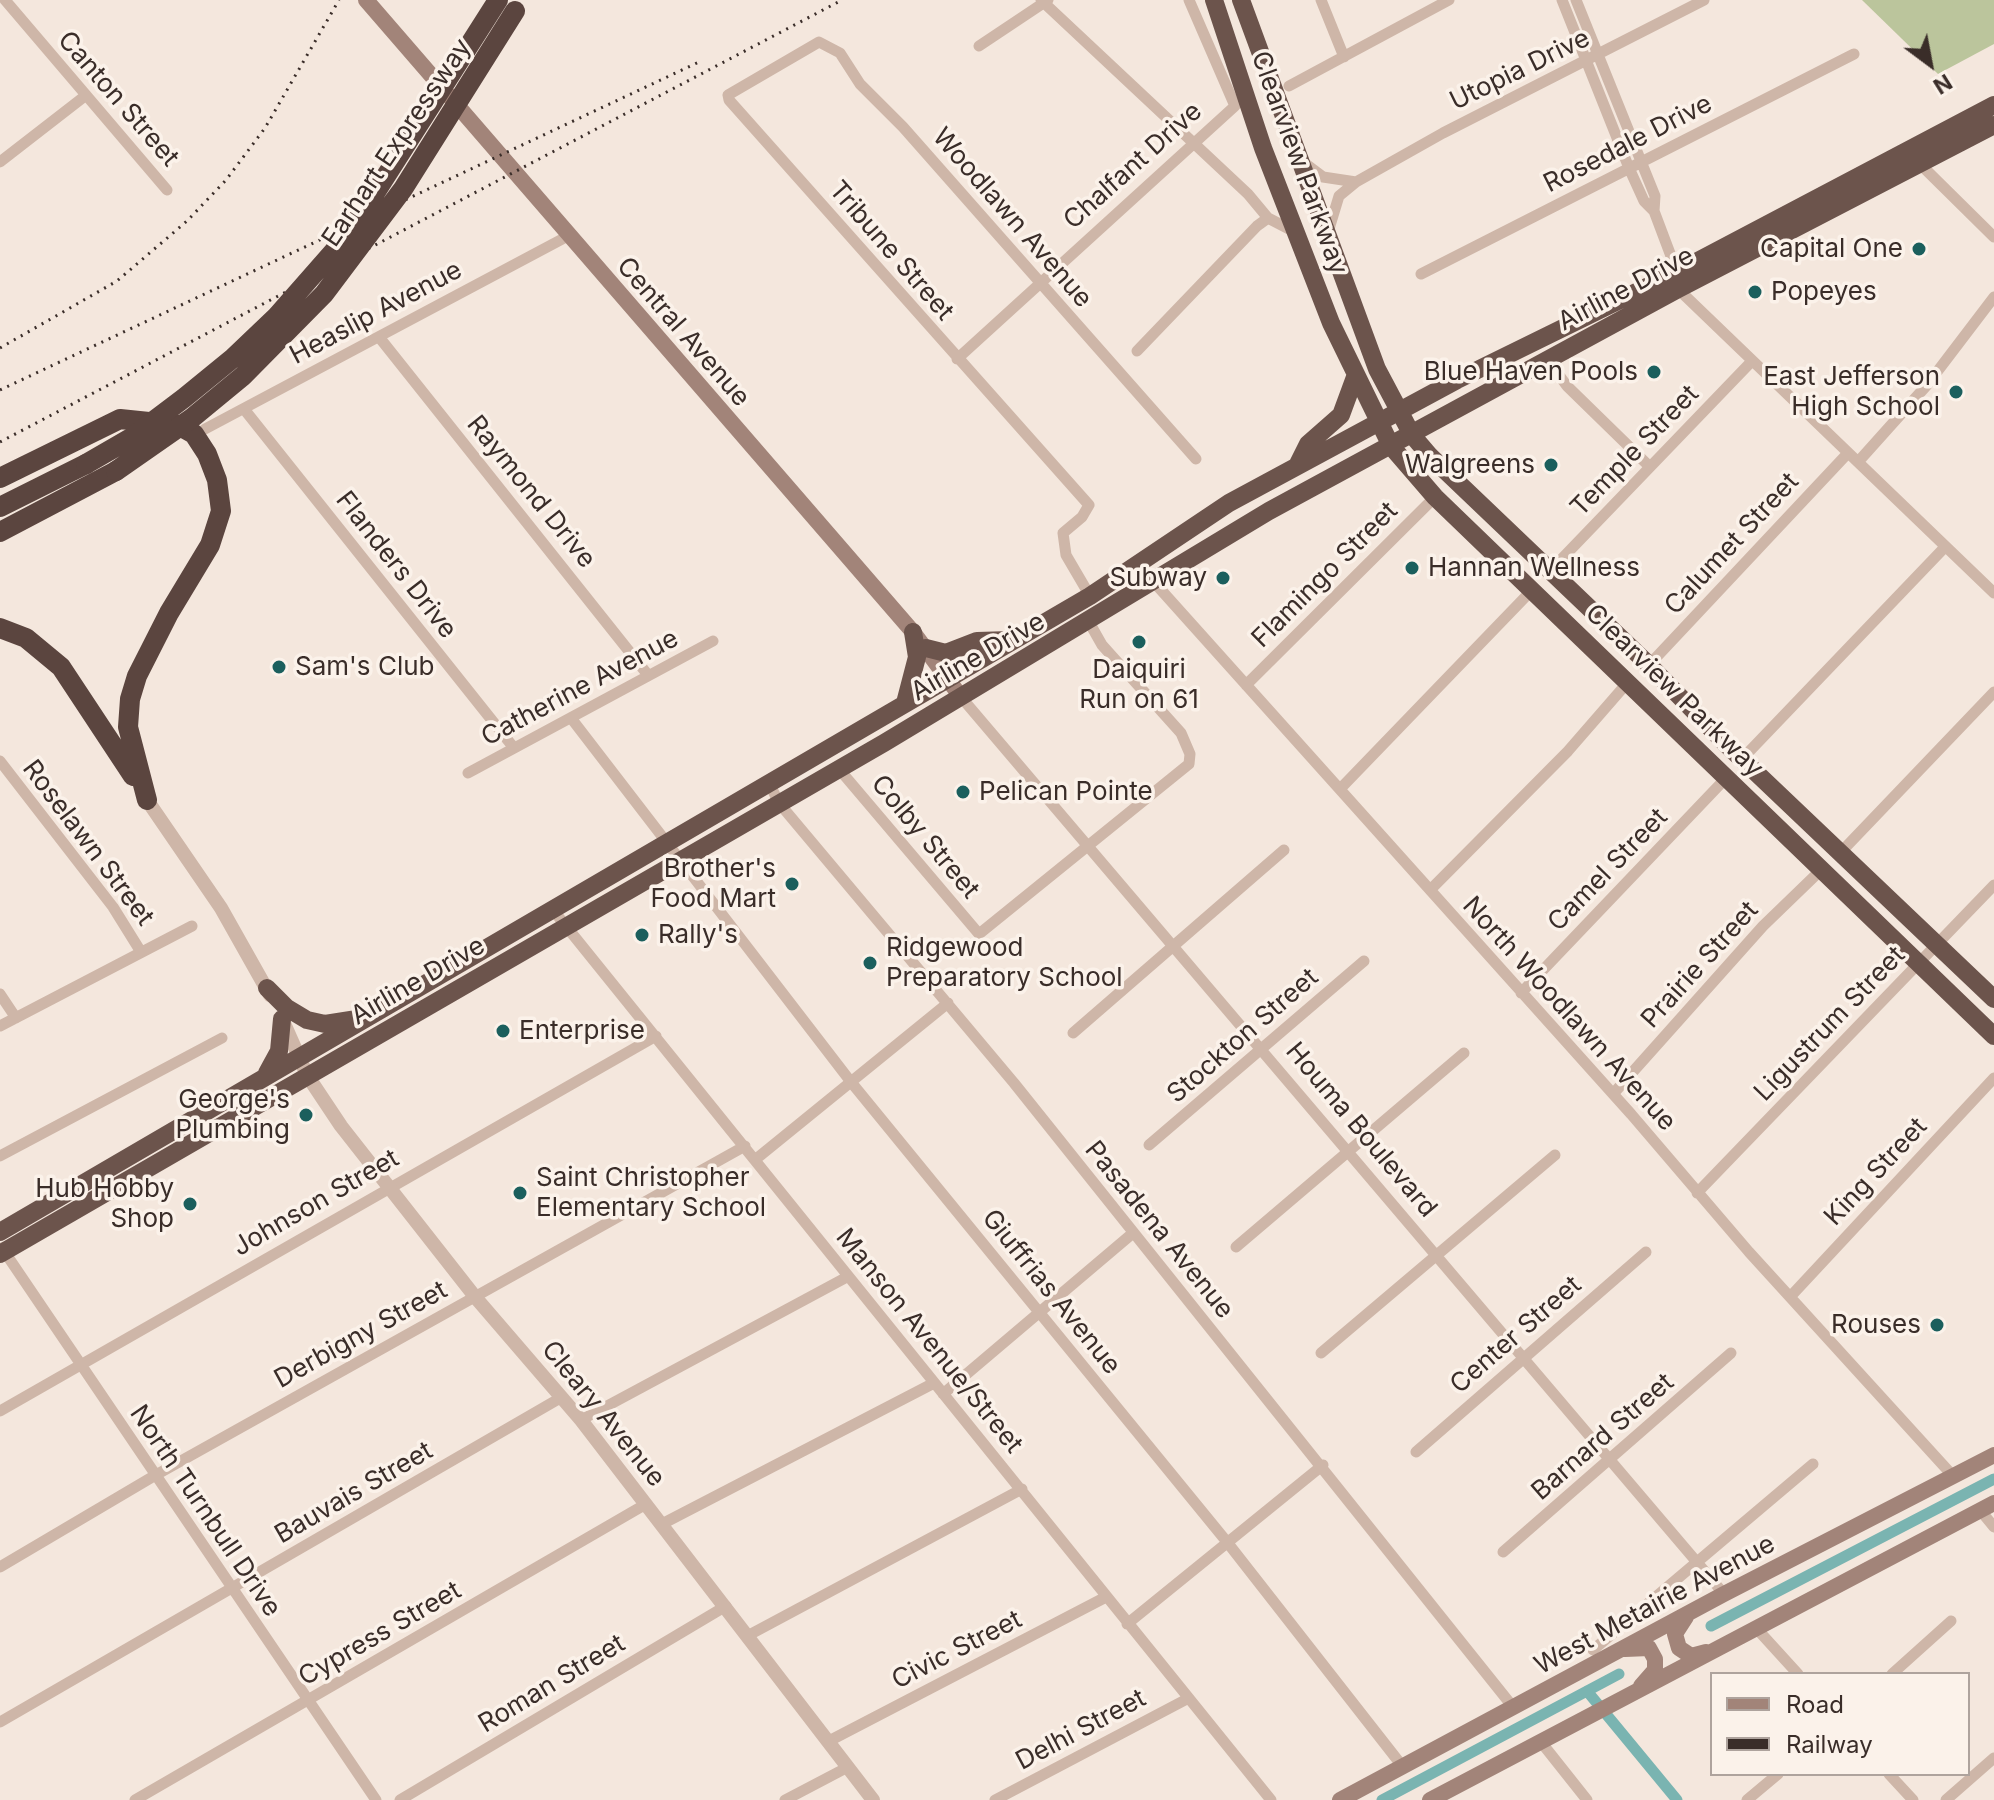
<!DOCTYPE html>
<html>
<head>
<meta charset="utf-8">
<style>
  body { margin:0 }
  #map { position:relative; width:1994px; height:1800px; overflow:hidden; background:#f4e7dd; font-family:Inter,sans-serif }
  canvas { display:block }
  .legend { position:absolute; left:1710px; top:1672px; width:260px; height:104px; box-sizing:border-box; background:#fbf2ea; border:2px solid #aea39d; margin:0; padding:10px 14px; list-style:none; font-size:24px; color:#3a2d29 }
  .legend li { display:flex; align-items:center; gap:16px; height:40px }
  .legend b { width:40px; border:2px solid #aea39d }
  .north { position:absolute; left:1890px; top:24px; width:80px; height:80px; -webkit-text-stroke:6px #fbf2ea; paint-order:stroke; rotate:148deg; font-size:22px; font-weight:700; line-height:32px; text-align:center; color:#3a2d29 }
  .north::after { content:''; display:block; margin:auto; width:28px; height:36px; background:#3a2d29; clip-path:polygon(50% 0,100% 100%,50% 72%,0 100%) }
</style>
</head>
<body>
<div id="map">
<canvas width="1994" height="1800"></canvas>
<ul class="legend">
<li><b style="height:10px;background:#a28479"></b>Road</li>
<li><b style="height:10px;background:#3a2d29"></b>Railway</li>
</ul>
<div class="north">N</div>
</div>
<script>
const c = document.querySelector('canvas').getContext('2d');
c.lineJoin = 'round';
function paint(path, color) { c.fillStyle = color; c.fill(path, 'evenodd'); }
const shape = rows => new Path2D(rows.map(r => 'M' + r).join(''));
function stroke(path, color, width, dash) { c.strokeStyle = color; c.lineWidth = width; c.lineCap = dash ? 'butt' : 'round'; c.setLineDash(dash || []); c.stroke(path); }
function drawText(font, color, halo, rows, align = 'center') {
  c.font = font + ' Inter,sans-serif'; c.lineWidth = 7; c.setLineDash([]); c.textBaseline = 'middle'; c.strokeStyle = halo; c.fillStyle = color; for (const [text, x, y, turn = 0] of rows) {
    c.save(); c.translate(x, y); c.rotate((+turn || 0) * Math.PI / 180); c.textAlign = isNaN(turn) ? turn : align; if (halo) c.strokeText(text, 0, 0); c.fillText(text, 0, 0); c.restore();
  }
}
paint(shape([
  [1862,0,1994,0,1994,44,1938,74]
]), '#bbc59c');
stroke(shape([
  [1711,1626,1994,1479],
  [1587,1691,1677,1800],
  [1382,1800,1619,1674]
]), '#7ab4b1', 11);
stroke(shape([
  [5,0,167,190],
  [1041,0,1248,194,1268,218],
  [1321,0,1344,57],
  [1562,0,1629,168,1644,201,1654,211],
  [1576,0,1655,196,1654,211,1677,272,1678,289,1994,593],
  [979,46,1048,0],
  [1289,86,1449,0],
  [1916,160,1994,237],
  [0,162,85,96],
  [1303,162,1323,177,1356,182],
  [1329,229,1339,196,1356,182,1443,133,1704,0],
  [1421,274,1854,54],
  [379,337,648,675],
  [1137,351,1257,226,1268,218,1295,232],
  [957,359,1235,106,1189,0],
  [1548,360,1567,386,1650,467],
  [244,409,514,748],
  [205,429,568,236],
  [1858,462,1927,385,1994,297],
  [1550,571,1752,361],
  [1153,581,1631,1114,1749,1252,1953,1476],
  [1090,596,1066,555,1063,533,1082,517,1089,505,729,100,728,95,819,42,840,53,860,84,903,127,1196,459],
  [1649,665,1848,453],
  [1246,685,1435,497],
  [961,697,1724,1594],
  [571,718,851,1082,1227,1542,1403,1767],
  [1742,759,1945,547],
  [0,761,113,907,141,952],
  [839,769,979,934,1189,764,1190,754,1181,733,1102,645,1089,622],
  [468,773,713,641],
  [769,783,779,803,1014,1083,1513,1707],
  [1341,788,1532,590],
  [1842,851,1994,692],
  [1430,890,1568,751,1628,682],
  [553,910,1271,1800],
  [1521,993,1727,777],
  [0,994,16,1018],
  [0,1026,192,926],
  [1073,1033,1284,850],
  [1613,1094,1763,926,1823,868],
  [1149,1145,1364,961],
  [0,1156,222,1038],
  [756,1159,948,1003],
  [1697,1193,1994,885],
  [1236,1247,1464,1053],
  [2,1248,376,1800],
  [1790,1297,1994,1078],
  [1321,1353,1555,1155],
  [943,1394,1133,1233],
  [0,1411,656,1036],
  [581,1420,847,1277],
  [1416,1452,1646,1252],
  [1980,1510,1994,1527],
  [662,1524,934,1383],
  [1503,1552,1731,1353],
  [0,1567,154,1476,745,1146],
  [1127,1624,1323,1465],
  [1757,1629,1798,1674],
  [749,1635,1022,1489],
  [1593,1650,1813,1464],
  [1892,1674,1951,1621],
  [0,1722,562,1397],
  [829,1741,1106,1597],
  [1541,1742,1587,1800],
  [1889,1774,1913,1800],
  [135,1800,646,1504],
  [400,1800,726,1606],
  [785,1800,848,1767],
  [995,1800,1187,1699],
  [1747,1800,1778,1774],
  [1946,1800,1994,1758]
]), '#ceb6a8', 11);
stroke(shape([
  [147,800,221,908,270,995],
  [283,1021,307,1075,341,1126,476,1298,581,1420,873,1800]
]), '#ceb6a8', 14);
stroke(shape([
  [366,0,913,632,961,697],
  [1686,1617,1675,1634,1679,1648,1691,1656,1706,1652],
  [1625,1649,1649,1648,1655,1659,1655,1670,1641,1686],
  [1340,1800,1724,1594,1994,1455],
  [1430,1800,1994,1503]
]), '#a28479', 16);
stroke(shape([
  [1214,0,1263,148,1331,323,1391,446,1435,497,1994,1036],
  [1241,0,1377,369,1412,435,1430,456,1649,665,1727,745,1994,999],
  [1297,466,1308,444,1341,415,1355,377],
  [926,648,946,653,977,641,1011,640],
  [905,703,917,657,913,632],
  [267,988,287,1008,307,1020,325,1024,357,1019],
  [267,1073,279,1051,282,1019],
  [0,1232,1090,596,1229,503,1457,380,1677,272,1994,105],
  [0,1254,884,743,1269,511,1678,289,1994,125]
]), '#6c544c', 18);
stroke(shape([
  [0,478,120,419,178,425,194,434,207,454,217,480,221,511,210,545,169,613,137,676,130,699,128,727,147,800],
  [0,507,86,464],
  [0,532,116,471],
  [0,628,26,638,61,667,133,776]
]), '#5b453f', 20);
stroke(shape([
  [0,348,117,281,187,221,226,180,265,128,339,0],
  [0,390,699,62],
  [0,442,842,0]
]), '#3a2d29', 3, [2, 6]);
stroke(shape([
  [86,464,131,438,184,398,233,358,276,317,334,251,363,212,498,0],
  [116,471,192,418,243,376,324,294,403,189,515,11]
]), '#5b453f', 20);
for (const [x, y, r, color] of [
  [1919,249,8,"#1b5f5d"],
  [1755,292,8,"#1b5f5d"],
  [1654,372,8,"#1b5f5d"],
  [1956,392,8,"#1b5f5d"],
  [1551,465,8,"#1b5f5d"],
  [1412,568,8,"#1b5f5d"],
  [1223,578,8,"#1b5f5d"],
  [1139,642,8,"#1b5f5d"],
  [279,667,8,"#1b5f5d"],
  [963,792,8,"#1b5f5d"],
  [792,884,8,"#1b5f5d"],
  [642,935,8,"#1b5f5d"],
  [870,963,8,"#1b5f5d"],
  [503,1031,8,"#1b5f5d"],
  [306,1115,8,"#1b5f5d"],
  [520,1193,8,"#1b5f5d"],
  [190,1204,8,"#1b5f5d"],
  [1937,1325,8,"#1b5f5d"]
]) { const dot = new Path2D(); dot.arc(x, y, r, 0, 2 * Math.PI); c.fillStyle = color; c.fill(dot); stroke(dot, '#fbf2ea', 3); }
drawText('26px', '#3a2d29', '#fbf2ea', [
  ["Utopia Drive",1520,70,-26],
  ["Canton Street",118,99,49],
  ["Earhart Expressway",397,143,-56],
  ["Rosedale Drive",1628,144,-27],
  ["Clearview Parkway",1299,163,70],
  ["Chalfant Drive",1133,166,-42],
  ["Woodlawn Avenue",1012,218,49],
  ["Tribune Street",891,251,49],
  ["Airline Drive",1626,289,-28],
  ["Heaslip Avenue",376,313,-28],
  ["Central Avenue",683,332,49],
  ["Temple Street",1635,451,-46],
  ["Raymond Drive",531,492,51],
  ["Calumet Street",1732,544,-47],
  ["Flanders Drive",396,565,52],
  ["Flamingo Street",1325,575,-45],
  ["Airline Drive",978,657,-30],
  ["Catherine Avenue",580,688,-28],
  ["Clearview Parkway",1674,691,44],
  ["Colby Street",925,837,50],
  ["Roselawn Street",88,843,53],
  ["Camel Street",1608,870,-46],
  ["Prairie Street",1700,965,-48],
  ["Airline Drive",418,981,-30],
  ["North Woodlawn Avenue",1569,1014,48],
  ["Ligustrum Street",1830,1024,-46],
  ["Stockton Street",1243,1036,-41],
  ["Houma Boulevard",1361,1130,50],
  ["King Street",1876,1172,-47],
  ["Johnson Street",316,1203,-30],
  ["Pasadena Avenue",1159,1230,51],
  ["Giuffrias Avenue",1051,1292,51],
  ["Derbigny Street",361,1335,-29],
  ["Center Street",1516,1335,-41],
  ["Manson Avenue/Street",929,1341,51],
  ["Cleary Avenue",603,1414,51],
  ["Barnard Street",1603,1437,-41],
  ["Bauvais Street",354,1493,-30],
  ["North Turnbull Drive",205,1511,56],
  ["West Metairie Avenue",1655,1605,-28],
  ["Cypress Street",380,1634,-30],
  ["Civic Street",957,1650,-27],
  ["Roman Street",552,1684,-31],
  ["Delhi Street",1081,1730,-28]
]);
drawText('26px', '#3a2d29', '#fbf2ea', [
  ["Capital One",1903,249],
  ["Popeyes",1771,292,"left"],
  ["Blue Haven Pools",1638,372],
  ["East Jefferson",1940,377],
  ["High School",1940,407],
  ["Walgreens",1535,465],
  ["Hannan Wellness",1428,568,"left"],
  ["Subway",1207,578],
  ["Sam's Club",295,667,"left"],
  ["Daiquiri",1139,670,"center"],
  ["Run on 61",1139,700,"center"],
  ["Pelican Pointe",979,792,"left"],
  ["Brother's",776,869],
  ["Food Mart",776,899],
  ["Rally's",658,935,"left"],
  ["Ridgewood",886,948,"left"],
  ["Preparatory School",886,978,"left"],
  ["Enterprise",519,1031,"left"],
  ["George's",290,1100],
  ["Plumbing",290,1130],
  ["Saint Christopher",536,1178,"left"],
  ["Elementary School",536,1208,"left"],
  ["Hub Hobby",174,1189],
  ["Shop",174,1219],
  ["Rouses",1921,1325]
], 'right');
</script>
</body>
</html>
